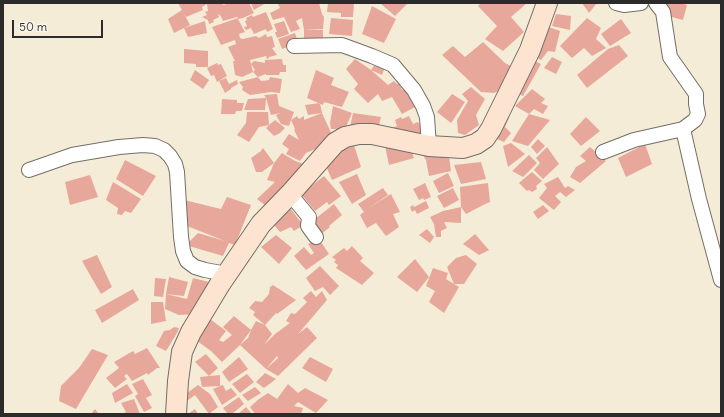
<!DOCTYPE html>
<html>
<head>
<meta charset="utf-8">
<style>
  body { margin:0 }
  #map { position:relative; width:724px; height:417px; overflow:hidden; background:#f5ecd7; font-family:Delius,sans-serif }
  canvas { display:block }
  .frame { position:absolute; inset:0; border:4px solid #2b2b2b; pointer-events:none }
  .scale { position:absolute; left:12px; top:20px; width:91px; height:18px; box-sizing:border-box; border:2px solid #2b2b2b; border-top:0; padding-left:5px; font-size:12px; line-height:14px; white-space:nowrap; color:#2b2b2b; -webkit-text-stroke:3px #fbf7ec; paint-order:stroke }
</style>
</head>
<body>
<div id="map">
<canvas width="724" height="417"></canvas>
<div class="frame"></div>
<div class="scale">50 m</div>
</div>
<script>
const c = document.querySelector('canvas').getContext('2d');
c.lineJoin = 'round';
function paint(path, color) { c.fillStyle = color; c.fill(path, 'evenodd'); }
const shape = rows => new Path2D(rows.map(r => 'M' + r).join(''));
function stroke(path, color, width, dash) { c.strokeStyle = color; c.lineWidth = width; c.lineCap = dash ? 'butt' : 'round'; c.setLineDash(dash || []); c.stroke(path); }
paint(shape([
  [178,3,222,3,223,5,230,3,249,3,254,13,243,18,238,19,245,32,239,34,240,38,239,38,243,39,256,36,259,38,266,34,267,37,272,36,275,47,272,48,277,55,269,57,269,58,267,59,266,56,250,60,253,72,242,77,235,75,233,61,235,61,228,47,236,44,235,40,221,45,212,27,238,18,237,17,223,21,221,16,218,14,219,17,213,20,214,22,209,24,208,20,202,17,207,15,205,12,208,11,207,4,202,7,203,10,186,17,182,10,190,25,184,28,205,21,207,33,188,37,184,28,174,33,168,19,182,10],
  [251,3,266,3,254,10],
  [281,3,319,3,322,14,324,17,323,29,304,30,302,18,296,21,300,29,291,32,284,17,273,20,270,13,280,8,278,4],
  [328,3,354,3,353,17,341,17,341,13,327,12],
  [380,3,408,3,395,16],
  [481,3,527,3,511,17,524,32,503,51,485,39,497,26,478,6],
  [582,3,597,3,589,13],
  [665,3,681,3,687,5,683,20,668,16],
  [372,6,396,19,384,43,362,34],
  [266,12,273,29,267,32,266,29,254,34,251,28,246,30,244,27,247,26,245,21,247,20,246,18,252,15,253,17],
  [556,14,571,16,570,30,552,26],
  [331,18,353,20,352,36,329,34],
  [587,18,601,28,596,39,606,48,592,56,584,48,572,58,560,46],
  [621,19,631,33,610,46,601,34],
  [284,21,289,34,277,38,275,32,277,32,274,24],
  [543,25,560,31,555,52,548,51,541,60,531,55],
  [304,30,323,30,323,39,304,39],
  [295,33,297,39,289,42,290,46,282,49,278,39],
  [483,42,505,63,511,66,502,89,494,93,481,92,442,55,453,46,465,57],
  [619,45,628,56,587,88,577,75,608,49],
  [184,49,208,51,208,67,196,67,196,64,184,63],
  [552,57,562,62,556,74,544,68],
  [282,59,283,65,286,65,286,72,280,72,279,75,266,75,266,74,258,77,253,72,255,70,251,64,254,61,265,63,265,60],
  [355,59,371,70,388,85,394,81,397,84,399,83,402,90,404,88,415,107,402,114,392,97,382,101,378,94,368,103,354,89,358,84,346,69],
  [535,61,541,64,523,96,513,92],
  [217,63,218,65,221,64,227,76,217,82,214,75,211,76,207,68],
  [376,63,385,67,382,75,371,70],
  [195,70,209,80,203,89,190,80],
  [316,70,334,78,331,85,349,92,342,107,324,102,323,105,307,98],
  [258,77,261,81,269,80,270,77,282,79,280,93,271,92,250,95,242,90,243,87,239,82],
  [226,78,229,84,237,80,238,84,231,88,231,89,225,93,219,81],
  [471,87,485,99,476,115,479,125,465,135,458,133,457,120,468,101,462,94],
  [532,89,545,99,541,103,548,106,543,114,534,109,529,114,515,106],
  [277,94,279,106,294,112,291,120,297,116,299,119,304,116,304,120,322,113,308,115,305,105,320,103,322,113,334,139,320,147,306,153,300,161,286,154,289,149,282,144,289,134,299,140,294,130,295,129,291,120,289,126,281,124,276,115,280,113,271,115,266,98,264,95],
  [452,94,465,102,451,123,437,112],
  [266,98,265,110,244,110,248,99],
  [222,99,237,100,237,103,244,103,242,111,236,111,235,114,221,114],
  [333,106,352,113,345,129,331,129,330,123],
  [247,112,268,112,269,125,275,120,285,128,280,133,274,136,266,128,269,125,259,127,249,142,237,135,246,123],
  [353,113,381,117,377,132,349,132],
  [529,114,550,120,528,146,512,141],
  [409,116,413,124,418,122,423,131,420,132,421,136,392,128,397,126,395,120,401,117,402,119],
  [506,117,509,118,505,127,511,133,504,142,490,136],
  [586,117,600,131,581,146,570,134],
  [538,139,545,146,537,154,531,147],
  [511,143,525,154,508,167,503,146],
  [645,144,652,164,626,177,618,158],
  [354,145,361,167,332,180,323,159],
  [385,146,410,146,414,158,389,165],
  [547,147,559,164,543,179,534,170,540,163,536,158],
  [590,147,606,161,580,183,570,177,576,167,586,161,580,156],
  [263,148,274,163,262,172,256,172,251,158,261,151],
  [448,149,451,171,429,176,426,160,420,151],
  [282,153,295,161,304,164,266,206,257,199,275,182,267,180,274,163],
  [529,155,537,163,523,177,512,171],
  [125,160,156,176,143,196,116,179],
  [481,162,486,179,461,184,454,165],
  [532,172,542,181,536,186,537,189,532,192,529,190,527,191,519,183],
  [448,173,454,186,439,193,433,181],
  [357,174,366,195,352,204,339,182],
  [90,175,98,197,70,205,65,182],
  [324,176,341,196,329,205,327,202,315,211,301,194],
  [558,177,565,188,568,186,575,190,566,197,560,192,555,196,561,202,554,210,539,198,547,188,544,184],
  [113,182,141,199,131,213,125,211,122,215,117,214,118,208,106,200],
  [425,183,431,197,424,200,423,198,419,200,413,189],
  [488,183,490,202,485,204,466,214,461,207,461,223,444,222,447,228,441,231,441,237,436,237,434,224,430,217,443,211,461,207,460,187],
  [383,188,388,195,367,209,391,194,400,212,393,214,399,227,386,236,376,223,367,228,360,215,364,212,358,204],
  [453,188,459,200,444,208,437,196],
  [227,197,251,205,235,245,229,243,223,256,189,246,189,242,198,233,225,241,187,226,184,200,221,209],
  [426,201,429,208,417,214,415,210,412,212,410,207,413,205,414,207],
  [287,204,303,225,294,231,291,227,280,232,269,219],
  [334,204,342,215,329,226,330,227,320,235,310,223],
  [543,205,549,211,538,219,533,212],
  [427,229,434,237,430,243,419,235],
  [475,234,489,250,479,255,463,244],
  [276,235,292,248,279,264,261,247],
  [319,239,329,254,306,270,294,256,304,247,311,255,314,253,308,244],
  [352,246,363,258,360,261,374,273,362,285,336,268,338,265,334,262,336,260,332,257,344,248,347,251],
  [97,255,112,287,101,294,82,261],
  [466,255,477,264,464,284,454,284,447,267,456,258],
  [415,259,429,277,417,292,397,277],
  [320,266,339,286,330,295,323,287,315,291,306,278],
  [433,268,448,273,446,279,459,287,444,313,429,302,435,291,426,286],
  [169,277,188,282,184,296,166,294],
  [155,278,166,279,163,297,154,296],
  [193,278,213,283,197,314,179,315,165,309,166,294,187,299],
  [273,285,296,300,277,314,276,313,265,325,272,334,264,345,275,334,290,323,286,321,291,313,295,314,307,302,303,298,311,291,316,297,322,291,327,300,298,334,307,327,317,338,278,376,266,369,278,358,277,356,266,369,240,345,222,362,211,351,193,338,206,316,226,331,219,340,223,342,232,335,223,327,234,316,251,330,240,345,248,338,251,330,256,321,265,325,253,315,255,312,249,308,255,301,262,302,269,294,270,287],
  [133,289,139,300,102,323,95,310],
  [151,302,163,302,166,321,151,324],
  [174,327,179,328,177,333,166,351,156,346,164,331,170,330],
  [147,348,160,368,157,368,148,375,147,373,132,381,127,374,124,376,127,379,115,388,106,378,119,368,114,362,133,351,135,354],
  [92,349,108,355,76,409,59,401,61,386,79,368],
  [206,354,218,368,209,376,195,362],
  [239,357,248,369,229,382,222,372],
  [310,357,333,369,326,382,302,368],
  [265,373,276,379,264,388,256,382],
  [247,374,254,382,240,393,232,384],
  [220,375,220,386,223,385,226,391,231,388,237,395,222,405,213,389,220,386,202,387,200,377],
  [143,379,152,395,146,398,152,408,144,412,135,396,138,394,132,384],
  [127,384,133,393,115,403,112,393],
  [288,384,298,393,305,388,328,400,316,413,298,402,294,406,303,408,301,414,255,414,250,407,259,399,268,393,277,399],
  [198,385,210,394,218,407,209,414,195,395,187,401,183,396],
  [255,387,261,393,248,401,242,395],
  [239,397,244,404,232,414,228,414,223,408],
  [134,399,140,414,122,414,126,412,121,403],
  [246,407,252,414,238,414],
  [95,409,99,414,91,414],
  [195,409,198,414,188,414]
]), '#e7a79b');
const street = shape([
  [616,3,624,5,641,3],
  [656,3,663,12,670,57,696,94,696,104,698,114,695,120,683,129,699,199,721,280],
  [294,46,342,45,372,56,393,65,414,90,423,106,427,117,429,146],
  [603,152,634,140,683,129],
  [29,170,72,155,119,147,143,145,155,146,164,150,170,156,175,164,177,172,181,237,183,251,187,261,195,267,205,270,227,274],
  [290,194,309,217,308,226,316,237]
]);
const secondary = shape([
  [176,414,178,381,182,352,191,332,220,284,261,224,290,194,335,143,345,137,359,134,372,134,429,146,463,148,476,144,485,138,491,129,530,50,547,3]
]);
stroke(street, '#726f67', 16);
stroke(secondary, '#726f67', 22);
stroke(street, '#fff', 14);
stroke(secondary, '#fde4d0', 20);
</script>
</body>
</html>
